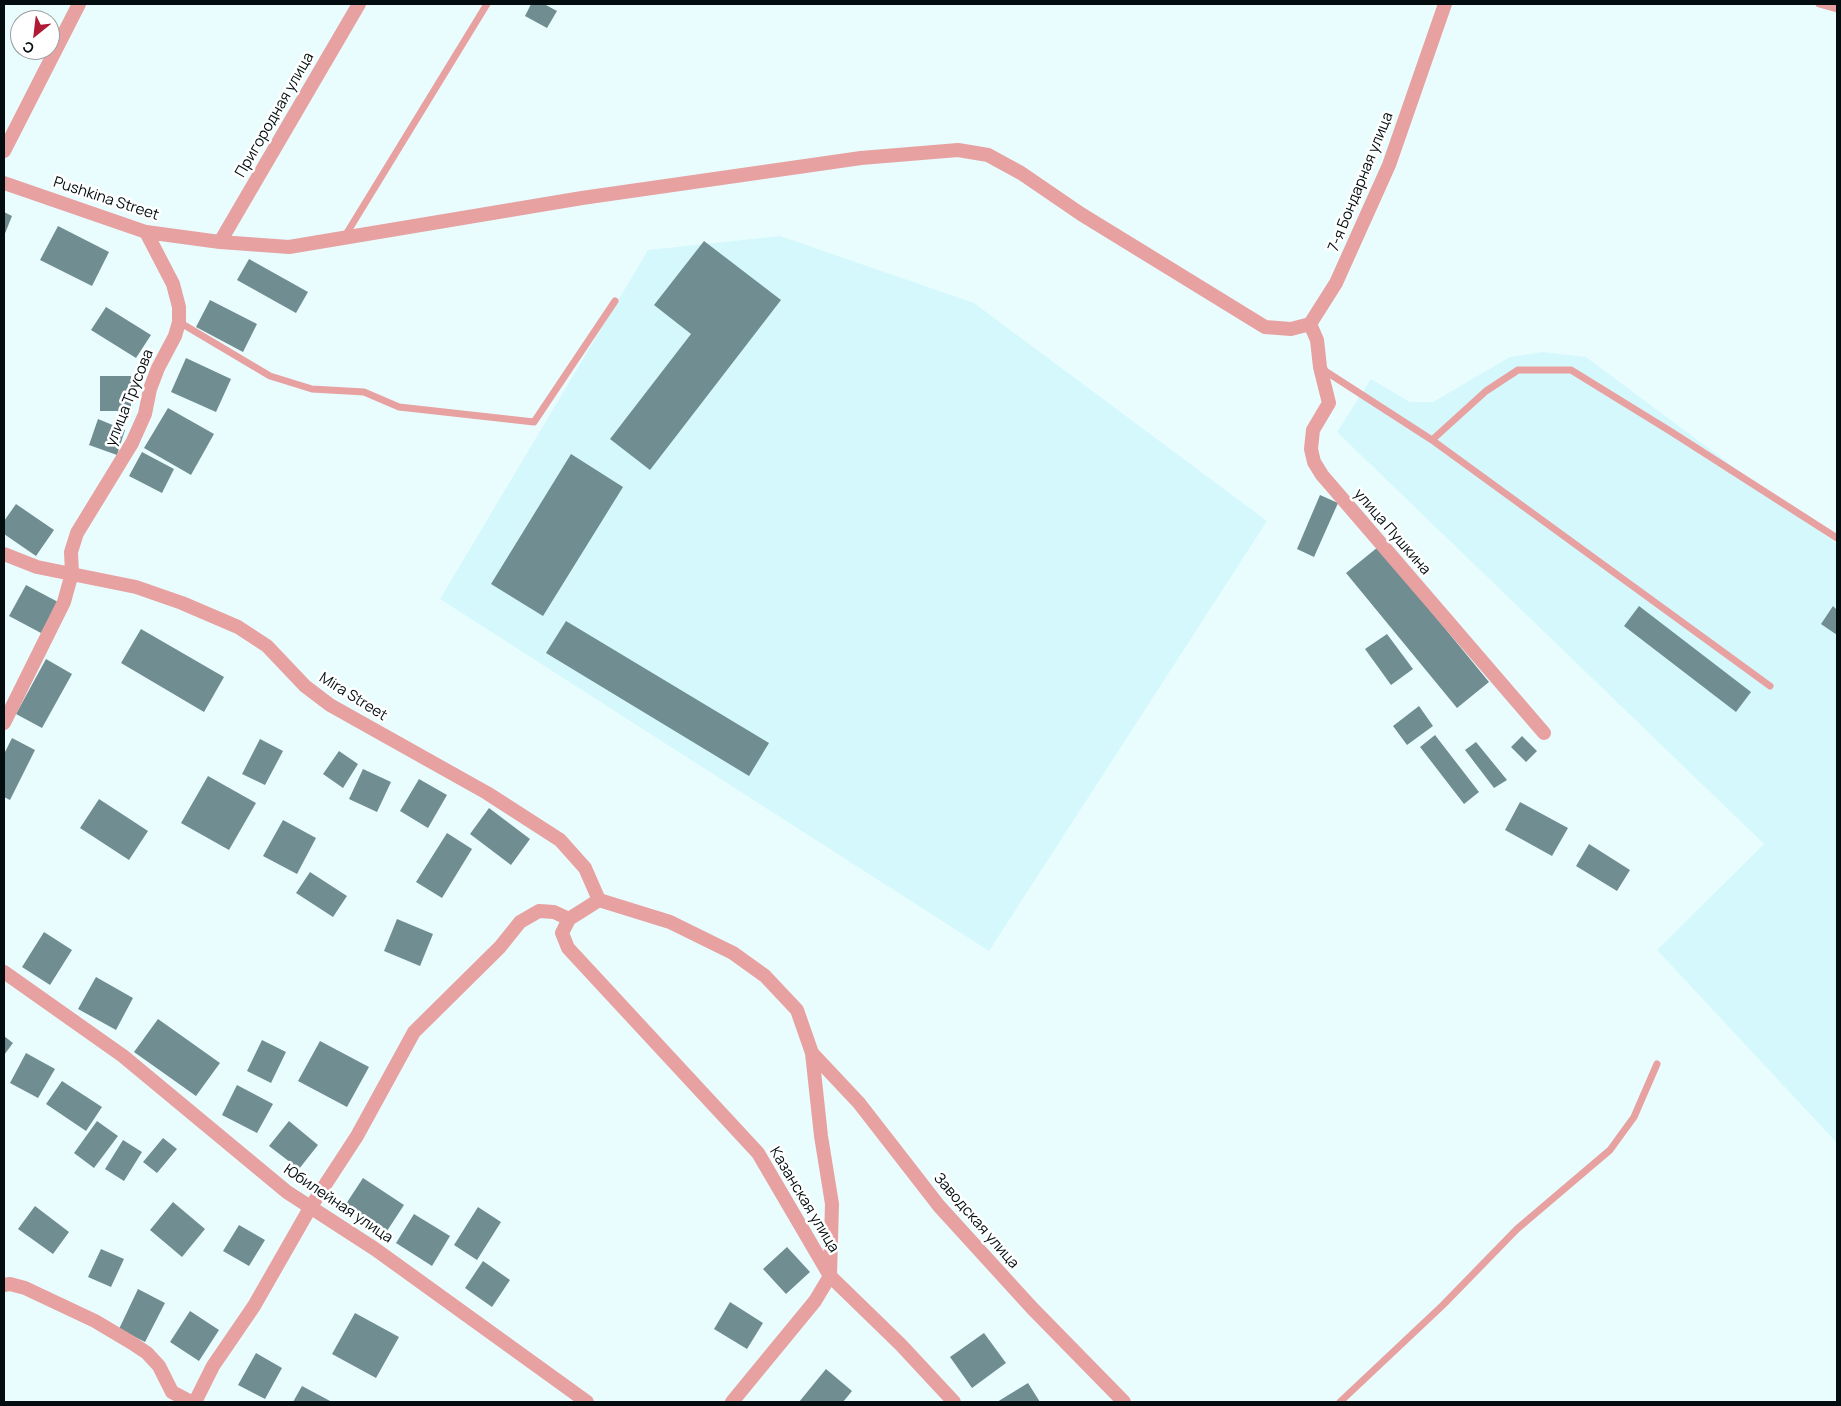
<!DOCTYPE html>
<html>
<head>
<meta charset="utf-8">
<style>
  body { margin:0 }
  #map { position:relative; width:1841px; height:1406px; overflow:hidden; background:#e9fdff; font-family:Manrope,sans-serif }
  canvas { display:block }
  .frame { position:absolute; inset:0; border:5px solid #030d0f; pointer-events:none }
  .north { position:absolute; left:10px; top:10px; width:50px; height:50px; box-sizing:border-box; background:#fff; border:1px solid #9a9e9f; border-radius:50%; rotate:209deg; font-size:14px; font-weight:700; line-height:20px; text-align:center; color:#030d0f }
  .north::after { content:''; display:block; margin:auto; width:18px; height:22px; background:#af1b35; clip-path:polygon(50% 0,100% 100%,50% 72%,0 100%) }
</style>
</head>
<body>
<div id="map">
<canvas width="1841" height="1406"></canvas>
<div class="frame"></div>
<div class="north">С</div>
</div>
<script>
const c = document.querySelector('canvas').getContext('2d');
c.lineJoin = 'round';
function paint(path, color) { c.fillStyle = color; c.fill(path, 'evenodd'); }
const shape = rows => new Path2D(rows.map(r => 'M' + r).join(''));
function stroke(path, color, width, dash) { c.strokeStyle = color; c.lineWidth = width; c.lineCap = dash ? 'butt' : 'round'; c.setLineDash(dash || []); c.stroke(path); }
function drawText(font, color, halo, rows, align = 'center') {
  c.font = font + ' Manrope,sans-serif'; c.lineWidth = 5; c.setLineDash([]); c.textBaseline = 'middle'; c.strokeStyle = halo; c.fillStyle = color; for (const [text, x, y, turn = 0] of rows) {
    c.save(); c.translate(x, y); c.rotate((+turn || 0) * Math.PI / 180); c.textAlign = isNaN(turn) ? turn : align; if (halo) c.strokeText(text, 0, 0); c.fillText(text, 0, 0); c.restore();
  }
}
paint(shape([
  [780,236,974,303,1267,521,989,951,440,599,648,250],
  [1543,352,1586,357,1837,544,1837,1143,1657,950,1764,844,1337,432,1371,379,1410,402,1433,402,1510,357]
]), '#d5f8fc');
paint(shape([
  [531,4,544,4,557,11,547,28,525,16],
  [4,212,12,216,4,236],
  [58,226,109,252,92,286,40,260],
  [704,241,781,300,650,470,610,439,691,334,654,305],
  [249,259,308,292,296,313,237,280],
  [210,300,257,324,243,352,196,327],
  [106,307,151,335,136,358,91,330],
  [186,358,231,379,216,412,171,392],
  [100,376,131,376,131,411,100,411],
  [168,408,214,434,191,475,144,448],
  [98,419,125,430,117,455,89,445],
  [142,452,174,469,162,493,129,476],
  [571,454,623,487,543,616,491,584],
  [1320,495,1338,503,1314,557,1297,549],
  [16,504,54,530,36,556,4,534,4,521],
  [1378,547,1489,682,1457,708,1346,573],
  [26,585,58,602,41,633,9,616],
  [1639,606,1751,692,1736,712,1624,626],
  [1833,606,1837,610,1837,635,1821,624],
  [566,621,769,743,749,776,546,653],
  [141,629,224,677,204,712,121,663],
  [1387,634,1413,669,1391,685,1365,649],
  [46,659,72,674,42,728,16,714],
  [1419,706,1433,726,1407,745,1393,726],
  [1435,735,1479,792,1464,804,1420,747],
  [1522,736,1537,751,1526,762,1511,747],
  [12,738,35,750,10,800,4,797,4,754],
  [260,739,283,751,265,785,242,774],
  [1476,742,1507,780,1494,788,1465,750],
  [339,751,358,764,343,788,323,774],
  [363,769,391,782,377,812,349,799],
  [208,776,256,803,229,850,181,823],
  [419,779,447,795,428,828,400,811],
  [99,799,148,831,129,860,80,828],
  [1520,802,1568,828,1552,856,1505,830],
  [489,808,530,839,511,865,470,834],
  [283,820,316,838,297,874,263,856],
  [447,833,472,849,442,898,416,882],
  [1589,844,1630,870,1617,891,1576,866],
  [310,872,347,896,333,917,296,893],
  [397,919,433,934,420,966,384,951],
  [44,932,72,950,50,985,22,967],
  [96,977,133,998,116,1030,78,1009],
  [158,1019,220,1063,196,1096,134,1052],
  [4,1036,13,1043,4,1055],
  [262,1040,286,1052,271,1083,247,1071],
  [320,1041,369,1067,347,1107,298,1081],
  [26,1053,55,1069,38,1098,10,1083],
  [62,1081,102,1107,86,1131,46,1104],
  [237,1085,273,1104,257,1133,222,1115],
  [97,1121,118,1136,94,1168,74,1153],
  [289,1121,318,1145,299,1169,269,1146],
  [163,1138,177,1149,157,1173,143,1162],
  [123,1140,142,1152,124,1181,105,1169],
  [363,1178,404,1205,385,1234,344,1207],
  [173,1202,205,1229,182,1257,150,1230],
  [35,1206,69,1232,53,1254,18,1229],
  [478,1207,501,1222,477,1260,454,1245],
  [414,1214,450,1236,432,1266,396,1243],
  [239,1225,265,1240,249,1266,223,1251],
  [787,1247,810,1272,786,1294,763,1269],
  [101,1249,124,1259,111,1287,88,1277],
  [483,1261,510,1280,492,1307,465,1288],
  [138,1289,165,1303,145,1342,119,1329],
  [730,1302,763,1323,747,1349,714,1329],
  [190,1311,219,1330,199,1361,170,1342],
  [355,1313,399,1337,376,1378,332,1354],
  [984,1333,1006,1363,972,1388,950,1357],
  [256,1353,282,1368,265,1399,238,1385],
  [826,1369,852,1391,843,1402,799,1402],
  [1028,1383,1040,1402,997,1402],
  [302,1386,332,1402,293,1402]
]), '#708e92');
stroke(shape([
  [1819,4,1837,9],
  [345,236,487,4],
  [179,322,270,376,312,389,364,392,399,407,534,422,615,301],
  [1322,369,1432,440,1770,686],
  [1432,440,1486,391,1518,370,1571,370,1670,431,1837,538],
  [1340,1402,1443,1305,1517,1229,1610,1150,1634,1117,1657,1064]
]), '#e7a1a1', 7);
stroke(shape([
  [4,151,79,4],
  [4,183,146,232,220,242,289,247,582,198,861,158,958,150,988,155,1021,173,1081,214,1265,327,1291,329,1310,324,1336,283,1389,165,1445,4],
  [220,242,359,4],
  [1310,324,1317,340,1320,367,1329,403,1313,430,1311,449,1314,462,1322,475,1544,733],
  [4,554,37,567,136,587,182,603,238,627,267,646,305,686,330,705,487,793,560,840,585,868,599,900],
  [4,723,64,602,72,573,71,552,77,533,132,443,145,414,150,389,158,368,175,336,179,322,179,307,173,284,146,232],
  [569,919,562,933,568,948,758,1153,830,1276,901,1345,954,1402],
  [4,972,123,1056,287,1192,375,1249,587,1402],
  [812,1053,859,1103,939,1206,1032,1308,1124,1402],
  [4,1285,10,1284,25,1288,95,1321,132,1343,147,1353,159,1366,172,1392,191,1402],
  [195,1402,213,1366,254,1306,310,1208,357,1136,414,1032,500,947,520,922,539,911,554,912,569,919,599,900,670,922,733,953,765,976,797,1010,812,1053,821,1136,832,1204,830,1276,815,1301,732,1402]
]), '#e7a1a1', 14);
drawText('15px', '#030d0f', '#fff', [
  ["Пригородная улица",275,115,-60],
  ["7-я Бондарная улица",1361,182,-68],
  ["Pushkina Street",106,199,18],
  ["улица Трусова",130,398,-68],
  ["улица Пушкина",1392,532,49],
  ["Mira Street",353,697,32],
  ["Казанская улица",804,1200,59],
  ["Юбилейная улица",338,1204,34],
  ["Заводская улица",976,1221,49]
]);
</script>
</body>
</html>
